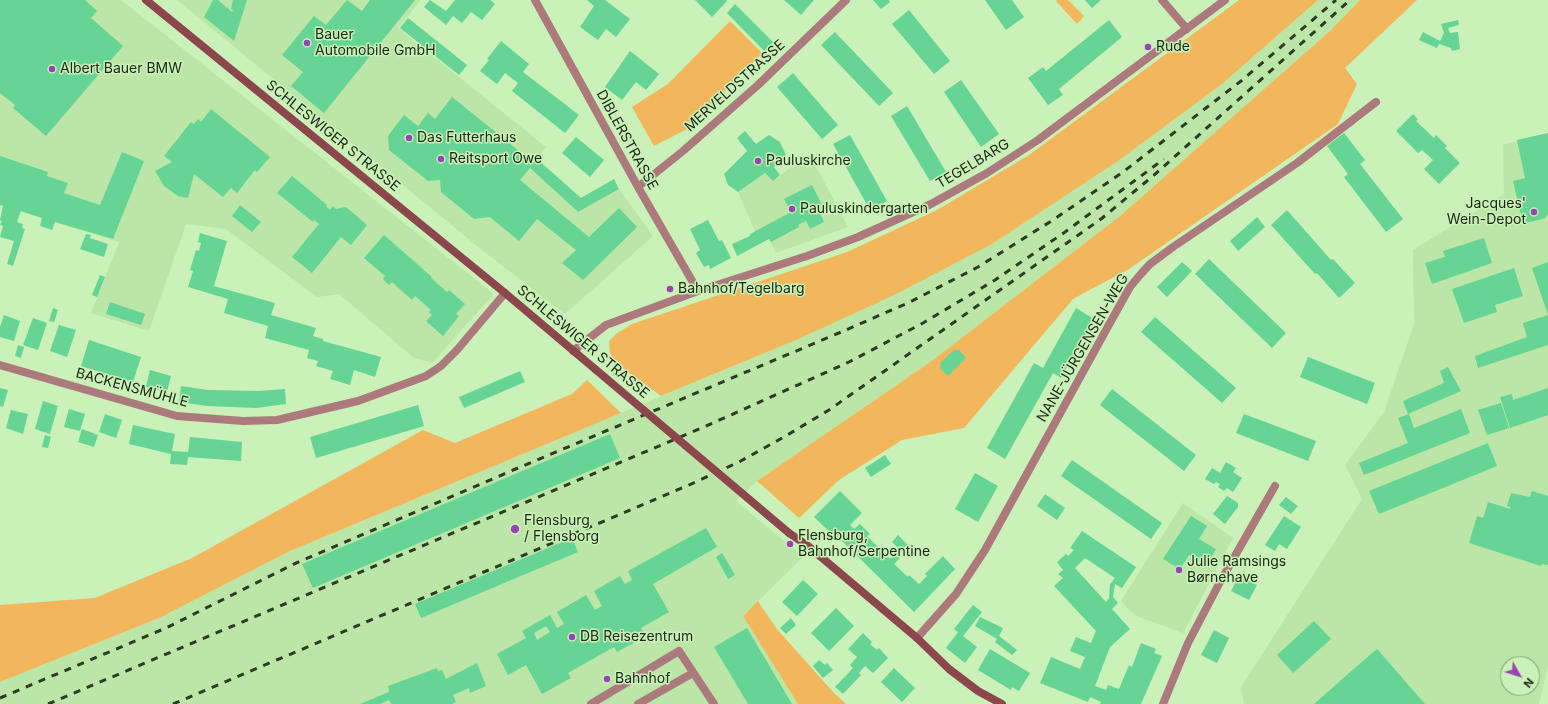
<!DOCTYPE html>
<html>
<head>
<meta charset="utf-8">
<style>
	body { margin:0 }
	#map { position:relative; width:1548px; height:704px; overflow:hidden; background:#caf1b8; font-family:Inter,sans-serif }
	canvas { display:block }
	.north { position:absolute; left:1500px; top:656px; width:40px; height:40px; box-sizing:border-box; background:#caf1b8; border:1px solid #83a075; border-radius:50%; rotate:129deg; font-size:11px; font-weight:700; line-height:16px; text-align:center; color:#182611 }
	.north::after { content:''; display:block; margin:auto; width:14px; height:18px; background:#9745b4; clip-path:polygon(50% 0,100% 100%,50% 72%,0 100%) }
</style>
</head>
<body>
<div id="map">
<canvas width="1548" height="704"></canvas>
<div class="north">N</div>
</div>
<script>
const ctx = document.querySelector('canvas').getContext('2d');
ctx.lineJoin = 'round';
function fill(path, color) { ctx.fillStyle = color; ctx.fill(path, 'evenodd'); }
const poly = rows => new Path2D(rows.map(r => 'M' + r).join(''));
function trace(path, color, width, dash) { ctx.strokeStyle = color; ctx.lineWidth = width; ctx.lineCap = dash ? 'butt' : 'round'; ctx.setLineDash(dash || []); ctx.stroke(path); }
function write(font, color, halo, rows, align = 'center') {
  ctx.font = font + ' Inter,sans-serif'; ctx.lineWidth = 3; ctx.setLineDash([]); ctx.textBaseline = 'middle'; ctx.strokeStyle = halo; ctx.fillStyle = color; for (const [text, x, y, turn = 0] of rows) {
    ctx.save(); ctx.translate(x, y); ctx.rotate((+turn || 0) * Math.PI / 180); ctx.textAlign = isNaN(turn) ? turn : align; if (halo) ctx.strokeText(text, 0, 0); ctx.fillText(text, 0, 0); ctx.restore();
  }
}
fill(poly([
	[0,0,121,0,494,294,432,363,414,358,339,294,317,297,226,229,186,224,149,331,91,313,119,242,0,205],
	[177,0,421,0,398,28,546,147,530,168,578,212,619,189,653,236,565,314,482,250],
	[1318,0,1360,0,1330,31,1120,216,933,360,757,481,736,501,803,557,743,616,798,704,0,704,0,682,159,618,290,551,796,340,992,244,1118,161,1222,84],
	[1548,133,1548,665,1539,704,1244,704,1241,687,1362,499,1345,465,1384,412,1414,324,1413,250,1504,194,1503,145],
	[1508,664,1532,664,1532,688,1508,688],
	[807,155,810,155,848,227,776,253,763,227,755,231,738,192,765,173,773,181],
	[1183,503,1233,538,1183,633,1139,617,1130,611,1121,601]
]), '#bbe6a7');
fill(poly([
	[1057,0,1068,0,1084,16,1077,24,1056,1],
	[1239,0,1318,0,1222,84,1118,161,992,244,892,296,796,340,661,396,616,363,610,354,609,341,616,334,632,324,847,252,937,210,1029,155],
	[1360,0,1417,0,1345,68,1357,84,1338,124,1129,269,1073,299,964,428,902,440,839,480,799,518,757,481,933,360,1120,216,1330,31],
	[730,21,762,53,687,129,654,146,632,107,668,84],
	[587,380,621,413,290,551,159,618,0,682,0,605,95,598,192,558,423,430,455,443,572,394],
	[758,601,776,628,834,693,846,704,798,704,743,616]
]), '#f2b75c');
fill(poly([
	[0,0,85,0,97,11,91,18,123,46,46,136,13,108,15,105,0,93],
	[213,0,218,0,232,12,233,10,231,9,233,0,247,0,234,41,204,17],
	[347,0,362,11,370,0,415,0,324,113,291,86,303,72,282,55,314,16,326,25],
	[430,0,446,11,455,0,490,0,495,4,482,20,471,12,462,23,453,16,446,25,424,7],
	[587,0,605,0,630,19,616,37,606,29,598,40,580,27,594,6],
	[695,0,726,0,727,1,712,17],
	[784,0,814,0,801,15],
	[873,0,889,0,890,2,881,9],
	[985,0,1012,0,1024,17,1006,30],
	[1085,0,1101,0,1092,8],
	[735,4,776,45,767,54,727,13],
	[909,10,950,61,934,74,892,24],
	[408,18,467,65,459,75,400,28],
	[1109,20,1122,37,1059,89,1063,95,1048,105,1028,78,1043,67,1046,71],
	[1458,20,1459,25,1448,28,1450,33,1458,32,1460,49,1452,51,1451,48,1439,44,1437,48,1419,40,1423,32,1440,41,1444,33,1441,24],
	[835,32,893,93,879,106,821,45],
	[501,41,529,64,523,72,579,115,565,133,512,91,518,83,505,73,497,84,480,71,489,60,487,59],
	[630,51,659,74,646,90,636,82,622,100,605,87],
	[793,73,838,125,822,139,777,87],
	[961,80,999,134,981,147,944,92],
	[452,97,534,163,537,159,581,198,614,179,619,189,578,212,530,168,520,180,589,237,619,208,637,227,583,280,562,263,576,250,537,219,519,241,490,217,474,219,441,192,440,180,428,181,389,150,388,136,404,115,418,126,428,113,435,119],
	[907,106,946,172,930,181,891,116],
	[211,109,270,157,257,172,255,170,237,193,231,188,223,197,194,174,188,198,178,196,164,186,155,171,172,162,164,156,191,122,194,124,198,119,201,122],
	[1413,114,1418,119,1416,121,1434,138,1436,135,1447,146,1445,148,1460,163,1439,184,1424,169,1433,160,1422,150,1418,153,1396,131],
	[745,131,756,144,769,135,780,142,786,155,774,167,780,175,773,181,765,173,738,192,728,185,724,174,747,151,737,138],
	[1344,133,1365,160,1360,164,1403,219,1386,232,1344,177,1348,174,1327,146],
	[1548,133,1548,213,1546,218,1526,223,1522,219,1513,181,1525,178,1517,140],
	[850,135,887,201,870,210,833,144],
	[576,137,604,160,590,177,562,153],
	[122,152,144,161,113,239,55,222,52,230,40,226,42,218,21,211,17,222,23,224,22,228,25,229,13,266,7,264,14,241,0,237,3,226,0,225,2,221,0,220,3,206,0,205,0,156,48,172,47,176,68,183,64,193,100,205],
	[292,176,327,205,326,206,330,210,333,206,336,209,346,207,367,225,351,245,341,237,312,273,292,257,319,224,314,220,313,222,277,193],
	[812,185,822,205,817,207,824,222,810,229,806,221,798,225,799,227,771,242,769,239,737,256,732,244,750,236,750,234,791,212,784,199],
	[240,205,261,222,252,232,232,216],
	[1287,210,1331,260,1333,259,1355,283,1339,298,1317,273,1315,274,1271,225],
	[1257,217,1265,227,1238,251,1230,241],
	[708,220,719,241,722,240,731,258,710,269,709,265,704,267,696,253,700,250,690,229],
	[200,233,227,241,214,286,275,303,271,315,316,328,313,336,323,339,323,341,381,357,375,377,354,370,350,385,330,379,333,371,316,366,318,361,307,358,309,350,265,338,268,326,224,313,228,299,188,287,193,271,190,270,196,250,199,251,201,243,198,242],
	[86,234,91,235,90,238,108,244,104,257,80,249],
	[384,235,432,277,431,278,447,292,449,290,465,304,456,314,459,316,443,336,426,321,432,315,429,312,431,310,415,296,412,300,392,282,389,285,383,279,385,276,364,258],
	[1484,238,1492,263,1432,284,1425,263,1445,257,1443,251],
	[1209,259,1286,333,1272,348,1195,274],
	[1182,262,1192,271,1167,297,1157,287],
	[1548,262,1548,345,1478,368,1475,356,1527,337,1523,323,1548,315,1532,268],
	[1514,268,1523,296,1495,305,1497,312,1464,323,1452,289],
	[100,275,105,277,97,297,92,295],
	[110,302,145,314,141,325,106,314],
	[53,308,58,310,54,322,49,321],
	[1076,308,1094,319,1061,378,1053,373,1005,459,987,448,1034,363,1043,368],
	[4,315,20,321,14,341,0,337,0,327],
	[1155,317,1236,388,1222,403,1141,332],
	[33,318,47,323,38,350,23,345],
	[59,325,76,330,67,357,50,351],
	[89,340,141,357,133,382,81,366],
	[18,345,24,347,21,358,15,356],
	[954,350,959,350,966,358,948,376,940,368,941,362],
	[1308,357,1375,383,1367,404,1300,377],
	[1448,367,1461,391,1408,414,1403,401,1444,383,1440,371],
	[150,370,171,376,167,392,146,387],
	[520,371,525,382,464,408,459,397],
	[181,386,208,390,259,391,285,389,286,404,256,408,207,406,179,402],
	[0,388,8,390,3,407,0,406],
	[1548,388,1548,415,1510,428,1500,397,1512,394,1513,400],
	[1112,389,1196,455,1184,471,1100,405],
	[43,401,58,406,50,434,35,429],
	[1501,403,1509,428,1487,435,1478,410],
	[418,405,424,426,316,458,310,437],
	[69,409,85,414,80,431,64,427],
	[1461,409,1470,433,1364,475,1359,463,1408,443,1398,418,1409,414,1414,428],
	[11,410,28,414,23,434,6,428],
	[105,414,122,420,116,438,99,432],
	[1244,414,1316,441,1308,461,1236,433],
	[133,425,175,434,172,451,188,452,190,437,242,442,241,461,188,457,187,465,170,464,171,454,129,444],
	[82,429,98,435,94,447,78,442],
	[610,434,620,458,313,588,302,564],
	[45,435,51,437,48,448,42,447],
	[1488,443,1497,466,1379,514,1369,491],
	[885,455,891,464,871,477,865,468],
	[1072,460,1162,523,1151,539,1061,476],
	[1226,462,1236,468,1233,472,1242,478,1233,492,1227,488,1224,491,1218,487,1220,484,1216,482,1214,484,1205,479,1212,468,1220,473],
	[975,473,998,486,978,522,955,509],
	[840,491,862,513,850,525,854,529,860,524,870,534,867,536,879,548,880,546,890,559,896,553,900,558,894,564,908,577,909,575,919,584,927,576,925,574,943,556,955,569,914,612,838,537,836,538,814,517],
	[1532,491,1548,496,1548,565,1542,564,1541,566,1469,543,1477,516,1483,518,1488,502,1510,509,1510,507,1507,506,1511,493,1530,497],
	[1045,494,1065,508,1057,520,1037,506],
	[1227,496,1238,503,1238,507,1225,524,1213,514],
	[1286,497,1298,506,1291,514,1279,505],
	[1191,516,1207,526,1199,539,1216,549,1206,566,1189,555,1180,569,1163,559],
	[1284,516,1301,527,1287,549,1279,544,1275,551,1265,545],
	[706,528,717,547,653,584,669,612,641,628,646,636,617,652,614,647,568,673,571,678,542,694,526,665,508,675,497,654,526,638,522,631,550,615,557,628,564,624,557,612,586,595,595,610,602,606,594,591,620,576,625,584,632,580,628,571],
	[546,626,550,632,537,640,534,633],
	[1082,531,1136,567,1122,588,1115,584,1113,597,1118,603,1112,609,1130,629,1110,647,1095,686,1106,690,1108,685,1119,689,1129,665,1132,667,1141,643,1156,649,1154,653,1162,656,1141,704,1100,704,1101,702,1090,697,1088,702,1040,683,1051,657,1080,669,1085,657,1070,651,1076,637,1091,643,1096,631,1054,586,1063,578,1058,574,1063,570,1057,562,1066,554,1068,556,1074,550,1070,548],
	[1085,558,1115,578,1110,584,1109,598,1106,602,1075,568],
	[898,535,910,547,904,554,892,542],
	[572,538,578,552,421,618,415,604],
	[722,553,735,575,728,579,716,557],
	[1239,576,1257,585,1249,600,1231,591],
	[803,580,818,594,797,616,782,602],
	[973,605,982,612,963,636,977,647,965,663,946,648,958,632,954,629],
	[836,608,854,626,829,651,811,633],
	[980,617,1003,628,999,636,1017,650,1012,655,995,642,997,639,975,626],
	[791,618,796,625,786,634,780,628],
	[1314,621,1331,639,1293,673,1277,655],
	[747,628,792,704,748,704,714,647],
	[1214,630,1229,638,1217,663,1201,655],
	[863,633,872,642,870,644,877,650,879,648,888,658,873,673,865,666,859,673,861,675,843,694,835,687,853,668,850,665,857,657,848,649],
	[990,649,1030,673,1019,691,1012,687,1011,690,978,670],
	[1377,649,1425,704,1314,704,1348,674],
	[819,660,825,665,827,663,833,670,823,678,813,666],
	[477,663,486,686,470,693,469,688,453,695,456,702,452,704,391,704,389,700,380,704,360,704,389,692,388,686,437,668,438,671,442,670,446,679],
	[894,668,915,688,902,702,881,682]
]), '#65d494');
trace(poly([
	[535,0,638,187,698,291],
	[1162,0,1187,29],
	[638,187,683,151,758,85,846,0],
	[573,351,606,325,698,291,807,256,858,237,931,204,987,173,1038,140,1225,0],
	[0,365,177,416,243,421,277,420,358,401,426,376,441,366,457,350,505,293],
	[917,638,956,594,985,550,1106,330,1130,287,1140,275,1150,264,1173,247,1297,163,1376,102],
	[591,704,679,651,714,704],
	[638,704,693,673],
	[1163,704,1188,643,1220,582,1275,486]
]), '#ac7a7c', 8);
trace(poly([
	[146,0,505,293,595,369],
	[789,533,808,546,917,638,949,669,978,691,1002,704]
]), '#8c474d', 8);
trace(poly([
	[0,698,166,628,294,564,518,468,846,330,910,302,978,267,1053,220,1123,172,1241,81,1336,0],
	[48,704,704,427,849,362,923,323,995,280,1065,232,1164,159],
	[173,704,689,485,739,462,784,437,829,410,1101,219,1153,176,1350,0]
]), '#2b3c23', 3, [7, 7]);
trace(poly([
	[595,369,789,533]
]), '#8c474d', 8);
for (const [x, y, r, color] of [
	[307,43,4,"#9745b4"],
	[1148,47,4,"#9745b4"],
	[52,69,4,"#9745b4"],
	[409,138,4,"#9745b4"],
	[441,159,4,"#9745b4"],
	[758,161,4,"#9745b4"],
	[792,209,4,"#9745b4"],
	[1534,212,4,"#9745b4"],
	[670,289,4,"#9745b4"],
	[515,529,5,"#9745b4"],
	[790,544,4,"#9745b4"],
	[1179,570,4,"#9745b4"],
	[572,637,4,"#9745b4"],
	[607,679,4,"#9745b4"]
]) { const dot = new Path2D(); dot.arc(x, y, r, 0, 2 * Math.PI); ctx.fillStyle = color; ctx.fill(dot); trace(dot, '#caf1b8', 1.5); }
write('14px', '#182611', '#caf1b8', [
	["Bauer",315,35],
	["Automobile GmbH",315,51],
	["Rude",1156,47],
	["Albert Bauer BMW",60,69],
	["Das Futterhaus",417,138],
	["Reitsport Owe",449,159],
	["Pauluskirche",766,161],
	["Jacques'",1526,204,"right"],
	["Wein-Depot",1526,220,"right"],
	["Pauluskindergarten",800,209],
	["Bahnhof/Tegelbarg",678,289],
	["Flensburg",524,521],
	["/ Flensborg",524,537],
	["Flensburg,",798,536],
	["Bahnhof/Serpentine",798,552],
	["Julie Ramsings",1187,562],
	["Børnehave",1187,578],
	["DB Reisezentrum",580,637],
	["Bahnhof",615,679]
], 'left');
write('14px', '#182611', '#caf1b8', [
	["MERVELDSTRASSE",735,86,-42],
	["SCHLESWIGER STRASSE",333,136,39],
	["DIBLERSTRASSE",627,140,61],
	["TEGELBARG",973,164,-31],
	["SCHLESWIGER STRASSE",583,342,40],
	["NANE-JÜRGENSEN-WEG",1083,348,-60],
	["BACKENSMÜHLE",132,388,15]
]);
</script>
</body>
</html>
